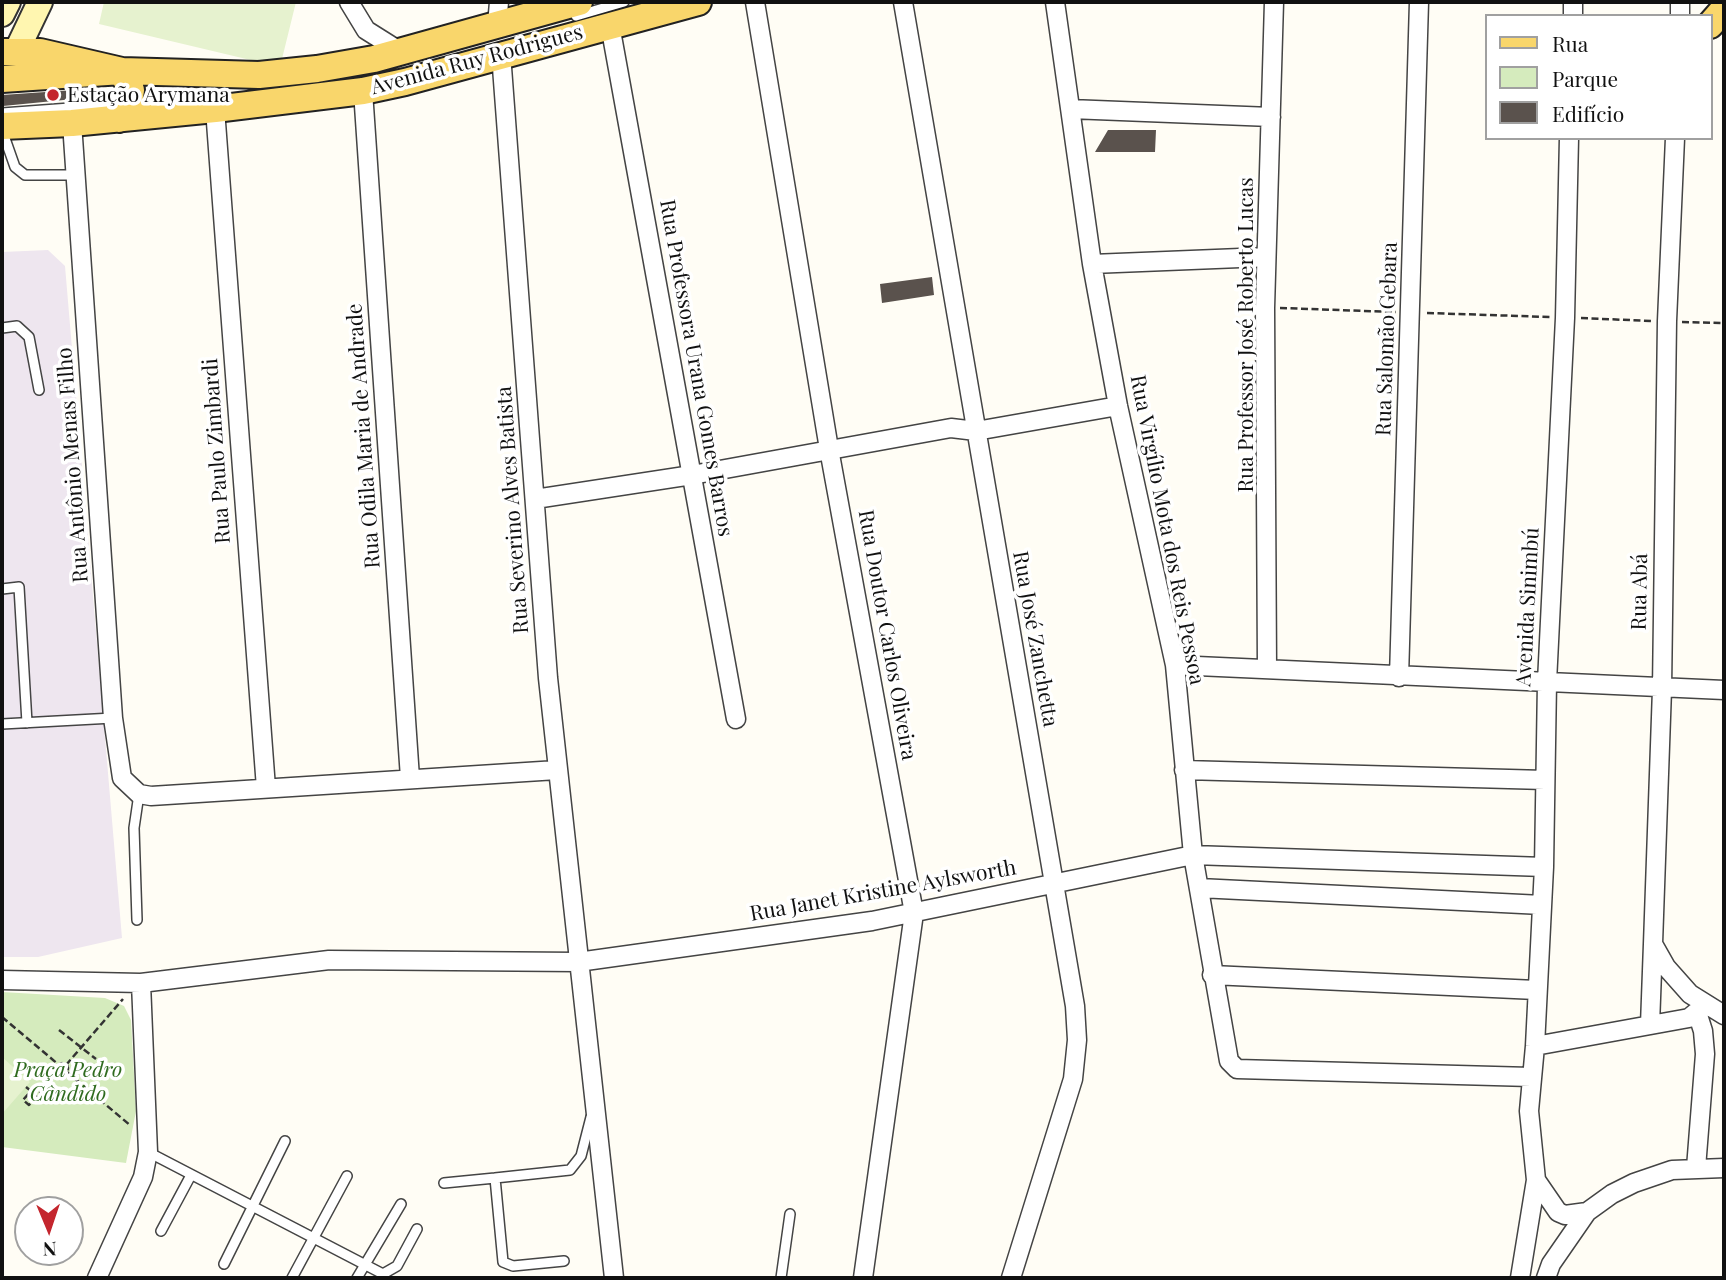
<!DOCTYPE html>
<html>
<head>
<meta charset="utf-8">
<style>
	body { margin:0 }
	#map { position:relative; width:1726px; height:1280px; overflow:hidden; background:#fffdf5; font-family:"Playfair Display",serif }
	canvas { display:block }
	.frame { position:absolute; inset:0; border:4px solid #111; pointer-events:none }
	.legend { position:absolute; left:1485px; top:14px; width:228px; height:126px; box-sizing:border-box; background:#fff; border:2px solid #a0a0a0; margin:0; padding:9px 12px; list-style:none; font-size:21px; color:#111 }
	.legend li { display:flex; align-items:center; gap:14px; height:35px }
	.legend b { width:35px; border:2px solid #a0a0a0 }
	.north { position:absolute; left:14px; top:1196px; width:70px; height:70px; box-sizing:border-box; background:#fff; border:2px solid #a0a0a0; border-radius:50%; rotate:178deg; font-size:19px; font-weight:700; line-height:28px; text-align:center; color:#111 }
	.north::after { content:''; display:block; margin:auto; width:24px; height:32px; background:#c4262e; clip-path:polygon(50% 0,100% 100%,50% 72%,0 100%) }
</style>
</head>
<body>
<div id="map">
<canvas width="1726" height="1280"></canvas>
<div class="frame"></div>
<ul class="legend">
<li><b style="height:9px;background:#f9d66b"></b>Rua</li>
<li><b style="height:19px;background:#d5ebbd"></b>Parque</li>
<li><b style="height:19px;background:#5a524d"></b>Edifício</li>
</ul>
<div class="north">N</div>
</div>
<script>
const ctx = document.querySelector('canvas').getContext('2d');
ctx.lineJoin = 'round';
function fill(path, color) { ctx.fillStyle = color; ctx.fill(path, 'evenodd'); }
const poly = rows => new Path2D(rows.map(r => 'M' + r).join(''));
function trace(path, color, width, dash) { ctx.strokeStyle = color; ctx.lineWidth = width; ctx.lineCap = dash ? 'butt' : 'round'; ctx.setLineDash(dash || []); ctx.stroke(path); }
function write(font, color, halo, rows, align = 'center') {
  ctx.font = font + ' "Playfair Display",serif'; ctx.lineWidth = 7; ctx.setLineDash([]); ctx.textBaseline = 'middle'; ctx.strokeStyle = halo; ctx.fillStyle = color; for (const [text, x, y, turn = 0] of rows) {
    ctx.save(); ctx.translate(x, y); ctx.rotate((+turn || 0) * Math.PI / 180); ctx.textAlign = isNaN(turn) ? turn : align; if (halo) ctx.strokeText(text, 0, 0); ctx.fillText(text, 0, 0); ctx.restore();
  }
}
fill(poly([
	[48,250,65,266,122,938,38,957,2,957,2,252]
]), '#eee6ef');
fill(poly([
	[2,992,105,998,124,1006,131,1020,136,1111,126,1163,2,1147]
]), '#d5ebbd');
fill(poly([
	[104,2,296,2,280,67,99,24],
	[2,1057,30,1082,2,1114]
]), '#e6f2cf');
fill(poly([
	[103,88,104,96,3,106,2,95],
	[1108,130,1156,130,1155,152,1095,152],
	[932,277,934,295,882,303,880,284]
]), '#5a524d');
const lane = poly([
	[576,16,624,2],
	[2,113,192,99],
	[2,130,15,167,25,175,76,175],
	[2,328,17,326,29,337,39,390],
	[2,589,19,587,27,723],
	[2,724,113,718],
	[137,920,134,828,139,794],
	[148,1152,383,1274,397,1266,417,1229],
	[444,1183,495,1178],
	[161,1231,191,1175],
	[564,1261,513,1266,503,1262,495,1178,570,1170,581,1156,591,1117],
	[224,1264,285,1141],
	[292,1278,347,1176],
	[357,1278,401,1204],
	[781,1278,790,1214]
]);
const street = poly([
	[349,2,366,30,401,52],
	[755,2,829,449,914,913,863,1278],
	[903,2,1075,1006,1077,1040,1073,1079,1011,1278],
	[1055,2,1092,264,1118,406,1175,665,1193,855,1229,1061,1237,1069,1531,1077],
	[1573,16,1573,2],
	[1680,16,1680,2],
	[497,25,499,2],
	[610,25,736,719],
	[501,54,548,678,614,1278],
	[363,91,410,778],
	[215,109,266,788],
	[1070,109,1271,117],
	[72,123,113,718,122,778,139,794,151,796,557,770],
	[1675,138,1667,321,1662,689,1653,944,1666,967,1690,994,1724,1015],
	[1092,264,1265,257],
	[535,499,692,475,951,428,976,431,1118,406],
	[1175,665,1724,690],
	[1267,669,1265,308,1274,2],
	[1399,677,1419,2],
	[1184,770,1545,780],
	[1199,888,1542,905],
	[1212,975,1536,990],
	[2,980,141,983,329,960,578,962,872,921,1193,855,1544,867],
	[1650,1025,1653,944],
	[1535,1046,1689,1018,1706,1004],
	[1696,1168,1705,1054,1703,1031,1697,1012],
	[1536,1180,1558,1212,1565,1215,1587,1212],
	[97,1278,143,1177,148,1152,141,983],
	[1520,1278,1536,1180,1529,1111,1535,1046,1544,867,1547,682,1565,318,1569,138],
	[1546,1278,1551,1264,1587,1212,1612,1194,1634,1183,1672,1170,1724,1168]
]);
const secondary = poly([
	[2,14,8,2],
	[17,50,40,2]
]);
const primary = poly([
	[1710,25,1724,9],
	[2,52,40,52,122,71,131,90,129,102,119,119],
	[2,79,122,71,259,75,317,69,374,59,579,2],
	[2,126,72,123,215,109,363,91,405,82,698,2]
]);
trace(lane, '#444', 12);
trace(street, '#444', 21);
trace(secondary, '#333', 28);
trace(primary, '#222', 30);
trace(poly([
	[1280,308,1396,312],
	[1427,313,1550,317],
	[1581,318,1651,321],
	[1682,322,1724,323],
	[2,1017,59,1065],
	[59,1030,96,1059],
	'58 1068a5 5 0 1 1 10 0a5 5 0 1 1-10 0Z',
	[66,1065,123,999],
	[67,1072,131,1126],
	[26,1087,31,1091,23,1100,29,1105,59,1072]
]), '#333', 2.5, [7, 3.5]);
trace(lane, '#fff', 9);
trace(street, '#fff', 18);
trace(secondary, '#fff6b0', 24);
trace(primary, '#f9d66b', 26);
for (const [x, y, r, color] of [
	[53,95,7,"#c4262e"]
]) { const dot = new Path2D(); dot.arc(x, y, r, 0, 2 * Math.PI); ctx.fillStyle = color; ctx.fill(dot); trace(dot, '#fff', 2.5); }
write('21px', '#111', '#fff', [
	["Avenida Ruy Rodrigues",477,60,-15],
	["Rua Professor José Roberto Lucas",1246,335,-90],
	["Rua Salomão Gebara",1387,339,-88],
	["Rua Professora Urana Gomes Barros",696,368,80],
	["Rua Odila Maria de Andrade",364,436,-94],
	["Rua Paulo Zimbardi",217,451,-94],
	["Rua Antônio Menas Filho",73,465,-94],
	["Rua Severino Alves Batista",513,510,-94],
	["Rua Virgílio Mota dos Reis Pessoa",1167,530,79],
	["Rua Abá",1640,592,-89],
	["Avenida Sinimbú",1528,607,-87],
	["Rua Doutor Carlos Oliveira",887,635,80],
	["Rua José Zanchetta",1035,639,80],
	["Rua Janet Kristine Aylsworth",883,891,-10]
]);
write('21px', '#111', '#fff', [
	["Estação Arymana",67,95]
], 'left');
write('italic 21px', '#2f6b1f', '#fff', [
	["Praça Pedro",68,1070],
	["Cândido",68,1094]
]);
</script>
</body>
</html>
